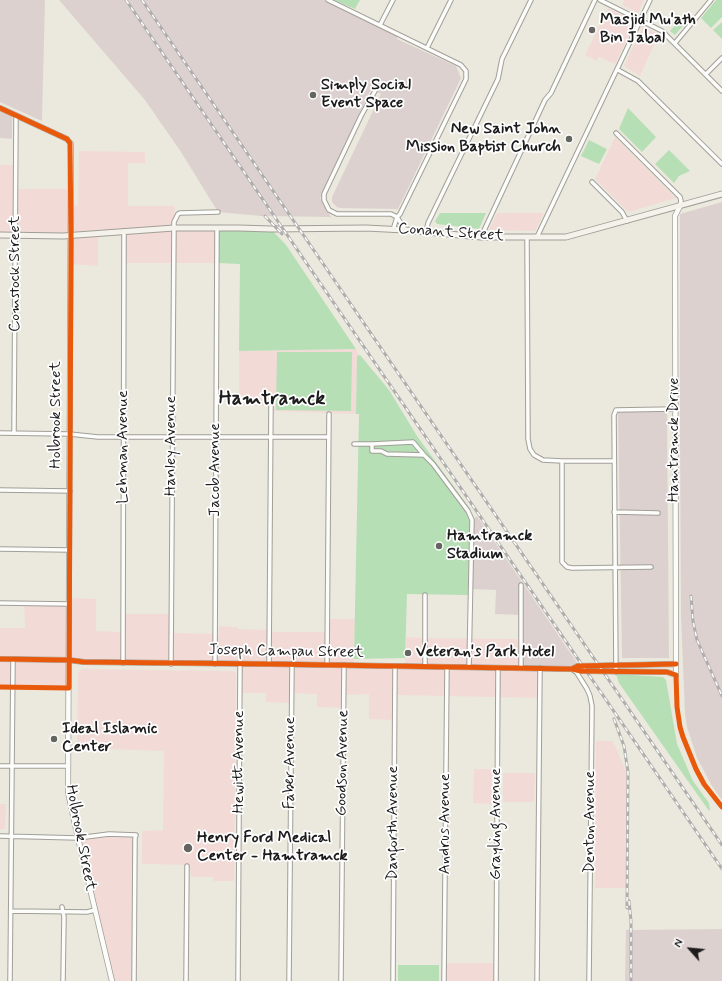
<!DOCTYPE html>
<html>
<head>
<meta charset="utf-8">
<style>
	body { margin:0 }
	#map { position:relative; width:722px; height:981px; overflow:hidden; background:#ebe9dd; font-family:Mynerve,sans-serif }
	canvas { display:block }
	.north { position:absolute; left:670px; top:929px; width:40px; height:40px; -webkit-text-stroke:3px #fff; paint-order:stroke; rotate:297deg; font-size:11px; font-weight:700; line-height:16px; text-align:center; color:#1c1c1c }
	.north::after { content:''; display:block; margin:auto; width:14px; height:18px; background:#1c1c1c; clip-path:polygon(50% 0,100% 100%,50% 72%,0 100%) }
</style>
</head>
<body>
<div id="map">
<canvas width="722" height="981"></canvas>
<div class="north">N</div>
</div>
<script>
const ctx = document.querySelector('canvas').getContext('2d');
ctx.lineJoin = 'round';
function fill(path, color) { ctx.fillStyle = color; ctx.fill(path, 'evenodd'); }
const poly = rows => new Path2D(rows.map(r => 'M' + r).join(''));
function trace(path, color, width, dash) { ctx.strokeStyle = color; ctx.lineWidth = width; ctx.lineCap = dash ? 'butt' : 'round'; ctx.setLineDash(dash || []); ctx.stroke(path); }
function write(font, color, halo, rows, align = 'center') {
  ctx.font = font + ' Mynerve,sans-serif'; ctx.lineWidth = 3.5; ctx.setLineDash([]); ctx.textBaseline = 'middle'; ctx.strokeStyle = halo; ctx.fillStyle = color; for (const [text, x, y, turn = 0] of rows) {
    ctx.save(); ctx.translate(x, y); ctx.rotate((+turn || 0) * Math.PI / 180); ctx.textAlign = isNaN(turn) ? turn : align; if (halo) ctx.strokeText(text, 0, 0); ctx.fillText(text, 0, 0); ctx.restore();
  }
}
fill(poly([
	[624,0,644,0,638,13,622,5],
	[608,8,636,22,615,64,599,57,597,61,585,55],
	[643,26,659,34,640,76,624,66],
	[615,137,676,198,628,212,595,179],
	[79,151,145,152,145,163,128,163,128,206,175,206,174,228,217,228,218,263,124,263,124,232,98,234,98,266,71,264,71,236,0,235,0,165,16,165,17,189,71,189,71,205,78,206],
	[497,213,544,213,535,231,489,230],
	[356,349,359,355,357,356,356,414,271,411,270,406,239,405,239,351],
	[69,598,96,599,96,631,123,632,123,614,171,614,172,633,219,634,219,626,237,627,238,629,269,630,270,631,274,632,327,632,327,619,355,619,354,665,405,666,406,637,425,638,517,639,521,641,540,668,539,698,395,695,395,720,369,719,369,694,344,695,343,708,317,707,317,694,292,693,292,703,266,702,266,693,240,693,240,664,69,660,69,687,0,686,0,628,25,628,24,603,68,604],
	[81,669,234,671,236,674,234,881,214,881,213,877,191,877,190,865,142,864,142,831,163,830,164,751,77,748,78,674],
	[596,741,613,741,627,773,626,888,595,888],
	[474,769,492,769,492,804,473,803],
	[503,773,535,773,534,802,503,802],
	[0,804,6,804,5,829,0,829],
	[109,834,136,835,134,981,112,981,78,838],
	[444,963,496,963,496,981,444,981]
]), '#f2dbd7');
fill(poly([
	[0,0,45,0,42,121,0,102],
	[59,0,324,0,398,35,397,39,456,66,461,78,398,209,340,208,337,207,332,202,332,197,381,94,371,89,320,198,331,217,261,216,218,212,181,152,145,100],
	[0,111,12,117,12,139,0,138],
	[722,202,722,800,712,786,697,758,687,727,685,714,681,616,680,436,680,214],
	[618,412,667,412,669,658,622,658],
	[477,516,582,670,521,668,521,615,495,614,496,590,471,589,472,520],
	[722,929,722,981,625,981,626,930]
]), '#ddd1d0');
fill(poly([
	[334,0,360,0,355,9],
	[716,0,722,0,722,17,711,28,701,18],
	[683,17,687,21,675,35,670,31],
	[722,22,722,39,713,30],
	[628,108,656,137,642,152,619,129],
	[589,140,607,149,599,164,581,156],
	[669,150,690,171,679,176,674,183,655,164],
	[440,213,486,213,479,229,437,224,435,221],
	[217,228,271,229,286,245,356,349,239,351,240,264,218,263],
	[277,352,352,352,351,411,276,410],
	[360,355,389,390,417,436,470,509,468,595,407,594,405,658,354,659,359,414,356,414,357,356],
	[616,674,663,677,666,680,677,744,693,781,709,803,710,810,709,811,619,683],
	[398,965,439,965,439,981,398,981]
]), '#b6dfb5');
const minor = poly([
	[328,0,461,65,466,71,466,79,400,214,397,217,393,230],
	[600,0,662,31,722,91],
	[380,25,393,0],
	[675,43,711,0],
	[427,48,451,0],
	[618,70,638,81,722,164],
	[706,74,722,58],
	[375,91,361,116,324,194,324,200,329,210,337,214,391,214,397,217,405,230],
	[616,133,680,197,681,201,680,206],
	[592,182,622,212,627,221],
	[426,232,428,223,498,79,502,59,531,0],
	[481,237,545,100,551,93,595,0],
	[537,237,650,0],
	[527,238,528,439,530,449,534,455,543,460,562,461],
	[14,432,16,116],
	[0,433,69,434,98,437,328,437],
	[354,444,372,444],
	[424,455,413,442,372,444,372,451,381,451,387,454,424,455,433,464,468,511,472,520,469,667],
	[614,461,562,461,562,562,567,567,572,568,651,567],
	[0,490,70,491],
	[614,512,658,513],
	[0,549,69,550],
	[425,595,425,666],
	[0,603,69,604],
	[123,663,124,231],
	[171,664,174,222,178,214,180,213,218,212],
	[215,664,217,228],
	[269,664,271,404],
	[327,665,329,414],
	[521,668,521,585],
	[572,669,577,673,587,689,590,696,592,706,589,981],
	[616,672,614,415,616,410,675,409],
	[0,766,68,766],
	[0,836,78,838,109,834,136,835,135,838,134,981],
	[62,907,64,917,63,981],
	[11,911,87,912,95,910],
	[10,981,13,660],
	[186,981,187,866],
	[238,981,240,664],
	[289,981,292,664],
	[341,981,344,665],
	[393,981,395,666],
	[444,981,447,667],
	[496,981,498,668],
	[537,981,540,668]
]);
const tertiary = poly([
	[0,108,67,139,71,144,68,792,78,838,112,981],
	[0,659,69,660,84,662,269,664,572,669],
	[676,664,578,666,572,669,581,671,667,672,676,675,675,216,680,206]
]);
const secondary = poly([
	[0,235,63,236,174,228,239,228,271,229,366,228,405,230,481,237,566,237,722,194]
]);
trace(minor, '#a19f98', 5.5);
trace(tertiary, '#a19f98', 6);
trace(secondary, '#a19f98', 7);
trace(minor, '#fcfcfa', 3.5);
trace(tertiary, '#fcfcfa', 4.5);
trace(secondary, '#f4f2eb', 5);
const rail = poly([
	[126,0,722,869],
	[142,0,722,845],
	[265,216,282,234],
	[691,596,693,621,697,640,722,696],
	[614,719,624,746,628,772,627,908],
	[629,901,631,921,631,981]
]);
trace(rail, '#afaead', 3);
trace(rail, '#fff', 1.5, [4.5]);
trace(poly([
	[0,108,67,139,70,143,71,236,69,688,0,687],
	[0,659,69,660,84,662,269,664,572,669],
	[676,664,578,666,572,669,581,671,667,672,676,675,677,707,680,727,683,737,696,769,704,784,722,807]
]), '#e8590c', 5);
for (const [x, y, r, color] of [
	[592,30,4,"#646460"],
	[313,95,4,"#646460"],
	[569,139,4,"#646460"],
	[439,546,4,"#646460"],
	[408,653,4,"#646460"],
	[54,739,4,"#646460"],
	[188,848,5,"#646460"]
]) { const dot = new Path2D(); dot.arc(x, y, r, 0, 2 * Math.PI); ctx.fillStyle = color; ctx.fill(dot); trace(dot, '#fff', 1.5); }
write('bold 16px', '#1c1c1c', '#fff', [
	["Masjid Mu'ath",600,21],
	["Bin Jabal",600,39],
	["Simply Social",321,86],
	["Event Space",321,104],
	["New Saint John",561,130,"right"],
	["Mission Baptist Church",561,148,"right"],
	["Hamtramck",447,537],
	["Stadium",447,555],
	["Veteran's Park Hotel",416,653],
	["Ideal Islamic",62,730],
	["Center",62,748],
	["Henry Ford Medical",197,839],
	["Center - Hamtramck",197,857]
], 'left');
write('16px', '#1c1c1c', '#fff', [
	["Conant Street",451,233,4],
	["Comstock Street",16,274,-90],
	["Holbrook Street",57,415,-90],
	["Hamtramck Drive",675,440,-90],
	["Hanley Avenue",172,446,-90],
	["Lehman Avenue",124,447,-90],
	["Jacob Avenue",216,470,-90],
	["Joseph Campau Street",286,652,1],
	["Hewitt Avenue",240,762,-90],
	["Faber Avenue",291,763,-90],
	["Goodson Avenue",343,763,-89],
	["Denton Avenue",591,822,-90],
	["Danforth Avenue",394,823,-90],
	["Andrus Avenue",446,824,-90],
	["Grayling Avenue",497,824,-90],
	["Holbrook Street",80,838,79]
]);
write('bold 20px', '#1c1c1c', '#fff', [
	["Hamtramck",272,400]
]);
</script>
</body>
</html>
